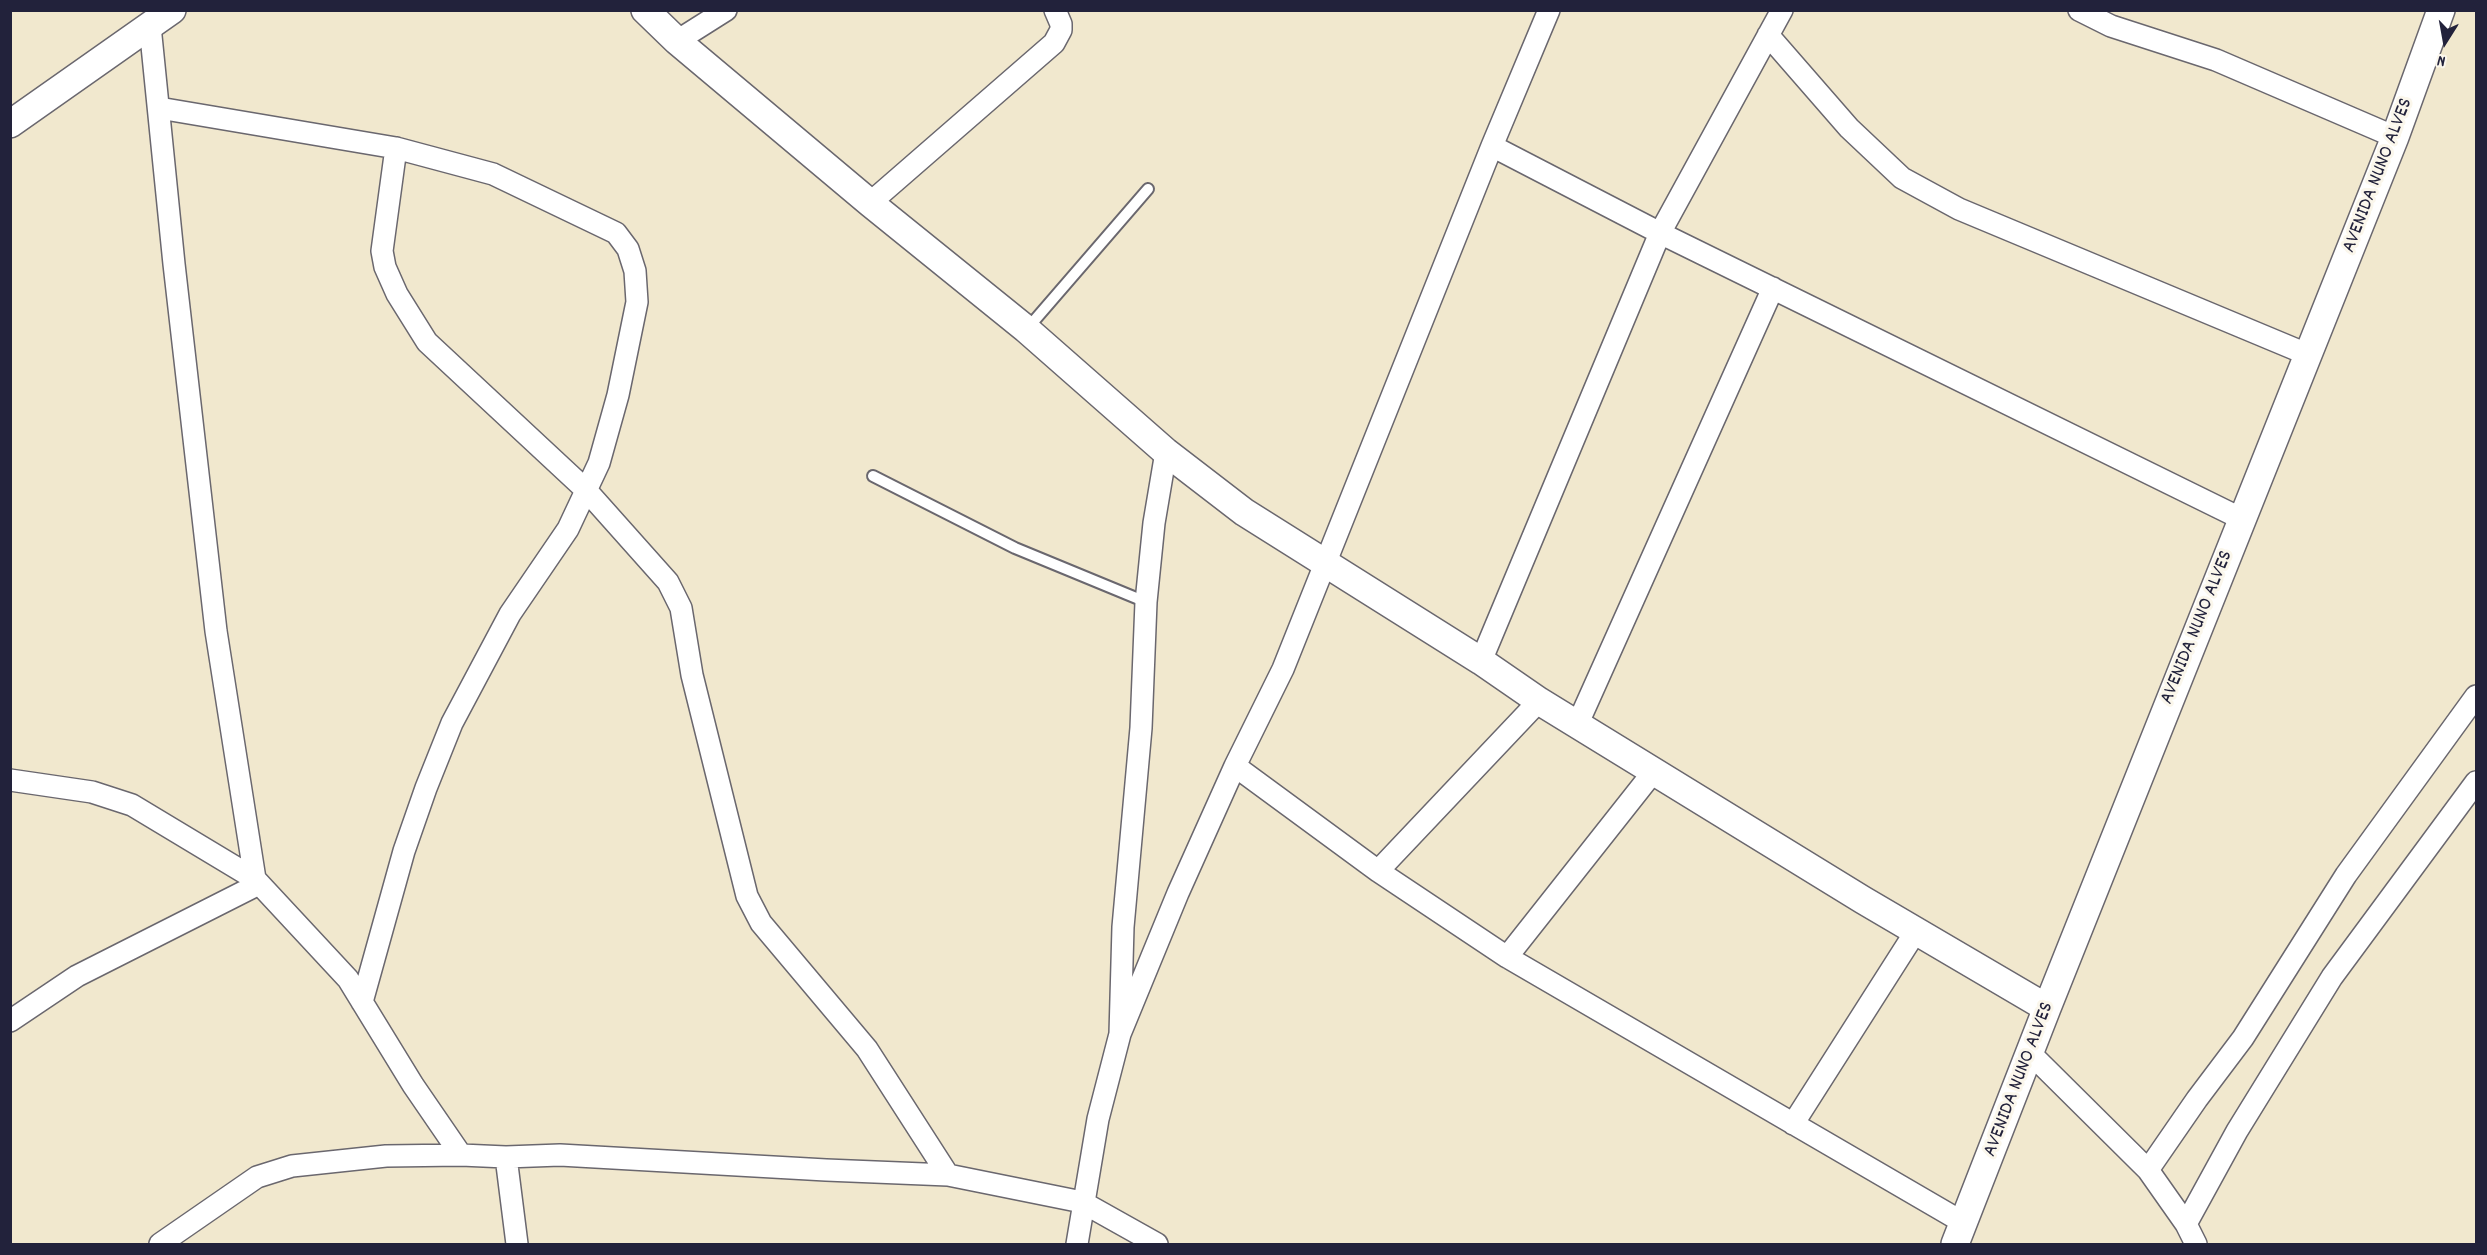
<!DOCTYPE html>
<html>
<head>
<meta charset="utf-8">
<style>
	body { margin:0 }
	#map { position:relative; width:2487px; height:1255px; overflow:hidden; background:#f1e8ce; font-family:Dekko,sans-serif }
	canvas { display:block }
	.frame { position:absolute; inset:0; border:12px solid #22223b; pointer-events:none }
	.north { position:absolute; left:2415px; top:12px; width:60px; height:60px; -webkit-text-stroke:4px #fbf7ec; paint-order:stroke; rotate:191deg; font-size:16px; font-weight:700; line-height:24px; text-align:center; color:#22223b }
	.north::after { content:''; display:block; margin:auto; width:21px; height:27px; background:#22223b; clip-path:polygon(50% 0,100% 100%,50% 72%,0 100%) }
</style>
</head>
<body>
<div id="map">
<canvas width="2487" height="1255"></canvas>
<div class="frame"></div>
<div class="north">N</div>
</div>
<script>
const ctx = document.querySelector('canvas').getContext('2d');
ctx.lineJoin = 'round';
const poly = rows => new Path2D(rows.map(r => 'M' + r).join(''));
function trace(path, color, width, dash) { ctx.strokeStyle = color; ctx.lineWidth = width; ctx.lineCap = dash ? 'butt' : 'round'; ctx.setLineDash(dash || []); ctx.stroke(path); }
function write(font, color, halo, rows, align = 'center') {
  ctx.font = font + ' Dekko,sans-serif'; ctx.lineWidth = 6; ctx.setLineDash([]); ctx.textBaseline = 'middle'; ctx.strokeStyle = halo; ctx.fillStyle = color; for (const [text, x, y, turn = 0] of rows) {
    ctx.save(); ctx.translate(x, y); ctx.rotate((+turn || 0) * Math.PI / 180); ctx.textAlign = isNaN(turn) ? turn : align; if (halo) ctx.strokeText(text, 0, 0); ctx.fillText(text, 0, 0); ctx.restore();
  }
}
const service = poly([
	[1027,329,1148,189],
	[873,476,1015,548,1146,602]
]);
const minor = poly([
	[2079,10,2111,26,2216,60,2395,137],
	[150,26,174,264,216,631,255,879],
	[1768,35,1849,128,1902,178,1959,209,2309,355],
	[677,41,726,10],
	[159,108,396,148,493,174,616,233,628,249,635,271,637,302,618,395,599,463,568,529,510,614,452,723,426,788,404,851,362,1002],
	[1492,146,1660,233,2242,519],
	[396,148,382,251,385,267,397,294,427,342,586,490,668,582,681,608,692,675,747,896,761,923,867,1049,948,1175],
	[870,203,1054,43,1061,30,1061,24,1055,10],
	[1481,661,1660,233,1782,10],
	[1578,723,1773,288],
	[1235,766,1378,871,1507,957,1964,1223],
	[10,780,92,792,132,805,255,879,348,979,413,1085,461,1155],
	[1378,871,1539,701],
	[1507,957,1654,771],
	[10,1021,77,976,259,884],
	[1120,1034,1178,893,1235,766,1283,669,1492,146,1549,10],
	[2030,1053,2148,1170,2186,1224,2196,1244],
	[1793,1124,1916,931],
	[506,1157,517,1244],
	[2148,1170,2197,1099,2243,1038,2346,875,2476,696],
	[2186,1224,2237,1131,2332,977,2476,782],
	[160,1244,257,1177,292,1166,386,1156,461,1155,506,1157,560,1155,826,1170,948,1175,1082,1202,1157,1244],
	[1077,1244,1098,1119,1120,1034,1123,927,1141,728,1146,602,1154,523,1166,452]
]);
const tertiary = poly([
	[645,10,677,41,870,203,1026,329,1166,452,1244,512,1481,661,1539,701,1863,900,2047,1008],
	[10,124,172,10],
	[1955,1244,2047,1008,2395,137,2441,10]
]);
trace(service, '#6a676e', 14);
trace(minor, '#6a676e', 24);
trace(tertiary, '#6a676e', 30);
trace(service, '#fff', 10);
trace(minor, '#fff', 21);
trace(tertiary, '#fff', 27);
write('20px', '#22223b', '#fbf7ec', [
	["AVENIDA NUNO ALVES",2379,176,-69],
	["AVENIDA NUNO ALVES",2198,628,-68],
	["AVENIDA NUNO ALVES",2020,1080,-69]
]);
</script>
</body>
</html>
